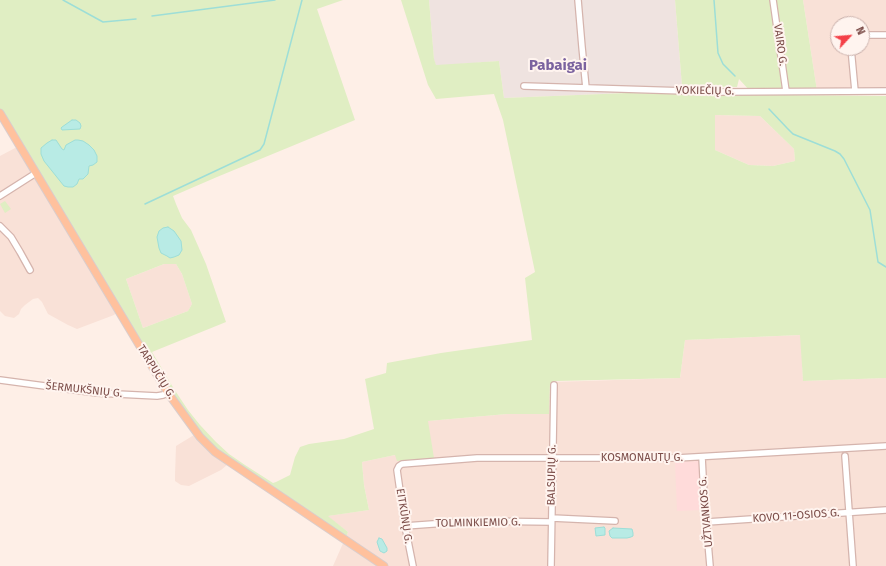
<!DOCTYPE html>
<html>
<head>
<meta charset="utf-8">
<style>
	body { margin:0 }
	#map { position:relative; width:886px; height:566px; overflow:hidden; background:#feefe7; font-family:"Fira Sans",sans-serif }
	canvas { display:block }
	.north { position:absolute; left:830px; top:16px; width:40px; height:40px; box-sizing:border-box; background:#fff4ef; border:1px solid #cab1ac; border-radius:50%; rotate:64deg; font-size:11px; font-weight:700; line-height:16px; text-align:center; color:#7b4c48 }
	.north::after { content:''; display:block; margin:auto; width:14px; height:18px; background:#f44048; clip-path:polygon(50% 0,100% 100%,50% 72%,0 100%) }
</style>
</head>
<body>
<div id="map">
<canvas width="886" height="566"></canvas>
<div class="north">N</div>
</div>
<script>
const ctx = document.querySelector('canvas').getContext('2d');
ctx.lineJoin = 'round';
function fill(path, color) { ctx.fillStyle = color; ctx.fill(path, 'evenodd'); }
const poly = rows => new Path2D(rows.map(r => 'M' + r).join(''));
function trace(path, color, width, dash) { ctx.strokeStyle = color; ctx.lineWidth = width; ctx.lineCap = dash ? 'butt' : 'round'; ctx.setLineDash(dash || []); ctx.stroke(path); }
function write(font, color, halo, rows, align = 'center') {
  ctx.font = font + ' "Fira Sans",sans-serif'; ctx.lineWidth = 4; ctx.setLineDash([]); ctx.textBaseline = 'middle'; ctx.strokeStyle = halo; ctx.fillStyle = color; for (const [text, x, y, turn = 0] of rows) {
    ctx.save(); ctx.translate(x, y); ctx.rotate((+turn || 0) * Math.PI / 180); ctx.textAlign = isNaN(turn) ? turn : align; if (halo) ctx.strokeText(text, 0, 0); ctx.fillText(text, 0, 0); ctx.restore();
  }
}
fill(poly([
	[803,0,886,0,886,87,851,87,817,91],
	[838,24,862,24,862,48,838,48],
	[715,115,760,116,794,149,795,161,773,166,749,165,715,150],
	[17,147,117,312,114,315,77,329,68,325,48,314,42,302,38,298,33,299,25,305,21,309,19,314,14,318,5,316,0,311,0,156],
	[164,264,176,264,182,274,192,304,188,311,143,328,126,279],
	[801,335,803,381,886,378,886,566,333,566,348,532,327,516,369,510,364,485,362,462,395,455,428,421,507,414,549,414,550,384,553,382,680,378,685,340],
	[194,435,206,448,227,465,221,470,189,486,181,485,175,481,175,475,176,446]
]), '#f9e1d7');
fill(poly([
	[701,461,703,510,677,511,675,462]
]), '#ffdbda');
fill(poly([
	[429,0,675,0,682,86,682,94,627,93,504,98,499,61,436,66,434,60]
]), '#efe3e0');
fill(poly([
	[0,0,343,0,317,9,355,120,217,177,173,196,176,204,182,218,191,230,206,264,226,322,152,352,174,389,188,410,200,425,216,442,229,454,245,465,273,483,276,482,290,475,295,457,300,447,309,444,344,439,374,429,365,379,386,373,387,363,441,353,532,340,525,278,535,272,503,120,494,94,436,99,428,85,401,0,429,0,434,59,436,65,499,61,504,98,627,93,682,94,886,96,886,378,803,381,800,335,685,340,680,378,556,381,551,383,550,384,549,414,507,414,428,421,434,458,397,461,395,455,362,462,364,485,369,510,328,516,348,532,346,537,210,444,182,409,0,109],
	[715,115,760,116,794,149,795,161,773,166,749,165,715,150],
	[164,264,176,264,182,274,192,304,188,311,143,328,126,279],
	[675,0,803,0,817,91,750,91,739,79,737,87,682,86],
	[5,201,11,209,5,213,0,204]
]), '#e0eec3');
const water = poly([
	[72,120,76,120,80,123,81,126,80,129,62,130,61,128,62,127,72,120],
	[52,140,56,140,62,149,64,150,66,145,75,140,78,140,83,141,89,145,94,150,97,156,97,162,93,165,89,166,88,174,83,179,79,179,77,184,73,187,68,187,64,186,44,161,41,154,41,148,47,143,52,140],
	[168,227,174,231,181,241,182,250,179,255,174,257,170,258,167,256,161,253,159,248,157,237,159,231,163,228,168,227],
	[604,527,605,528,605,535,596,536,595,528,604,527],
	[613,528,632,529,633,533,633,536,631,537,627,538,612,538,610,536,609,531,613,528],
	[379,538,382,539,387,548,387,551,384,553,380,551,377,542,379,538]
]);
fill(water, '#b8ebe5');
trace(water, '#9dded7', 1);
trace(poly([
	[63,0,103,22,136,19],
	[714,0,718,53,723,64,735,76],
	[152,16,275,0],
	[769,109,787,128,793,134,835,151,840,154,844,159,870,210,878,262,886,267],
	[145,204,260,150,264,144,302,0]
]), '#9dded7', 1.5);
const minor = poly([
	[578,0,582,47,586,88],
	[773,0,786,91],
	[862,35,886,35],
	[851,48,855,91],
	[524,86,718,92,886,91],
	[0,196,36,173],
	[0,226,11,237,20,252,30,270],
	[0,380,97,393,157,396,163,395,168,393],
	[845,456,853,566],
	[702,457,704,496,710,566],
	[552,518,615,521],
	[707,522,886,510],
	[405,526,474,521,551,522],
	[413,566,405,526,397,470,399,466,402,464,477,458,677,458,886,446],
	[551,566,554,385]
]);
const major = poly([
	[0,113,168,393,200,437,215,452,384,566]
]);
trace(minor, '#d5b4ad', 8);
trace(major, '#dacdcc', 9);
trace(minor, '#fff', 5.5);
trace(major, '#ffc19d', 7);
write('11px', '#7b4c48', '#fff4ef', [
	["VAIRO G.",780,45,82],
	["VOKIEČIŲ G.",705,91,1],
	["TARPUČIŲ G.",156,372,58],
	["ŠERMUKŠNIŲ G.",84,390,6],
	["KOSMONAUTŲ G.",642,458],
	["BALSUPIŲ G.",552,475,-89],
	["UŽTVANKOS G.",706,512,-95],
	["EITKŪNŲ G.",404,516,81],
	["KOVO 11-OSIOS G.",796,516,-4],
	["TOLMINKIEMIO G.",478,523,-1]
]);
write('bold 15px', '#7b639f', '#fff4ef', [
	["Pabaigai",558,66]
]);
</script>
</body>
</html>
